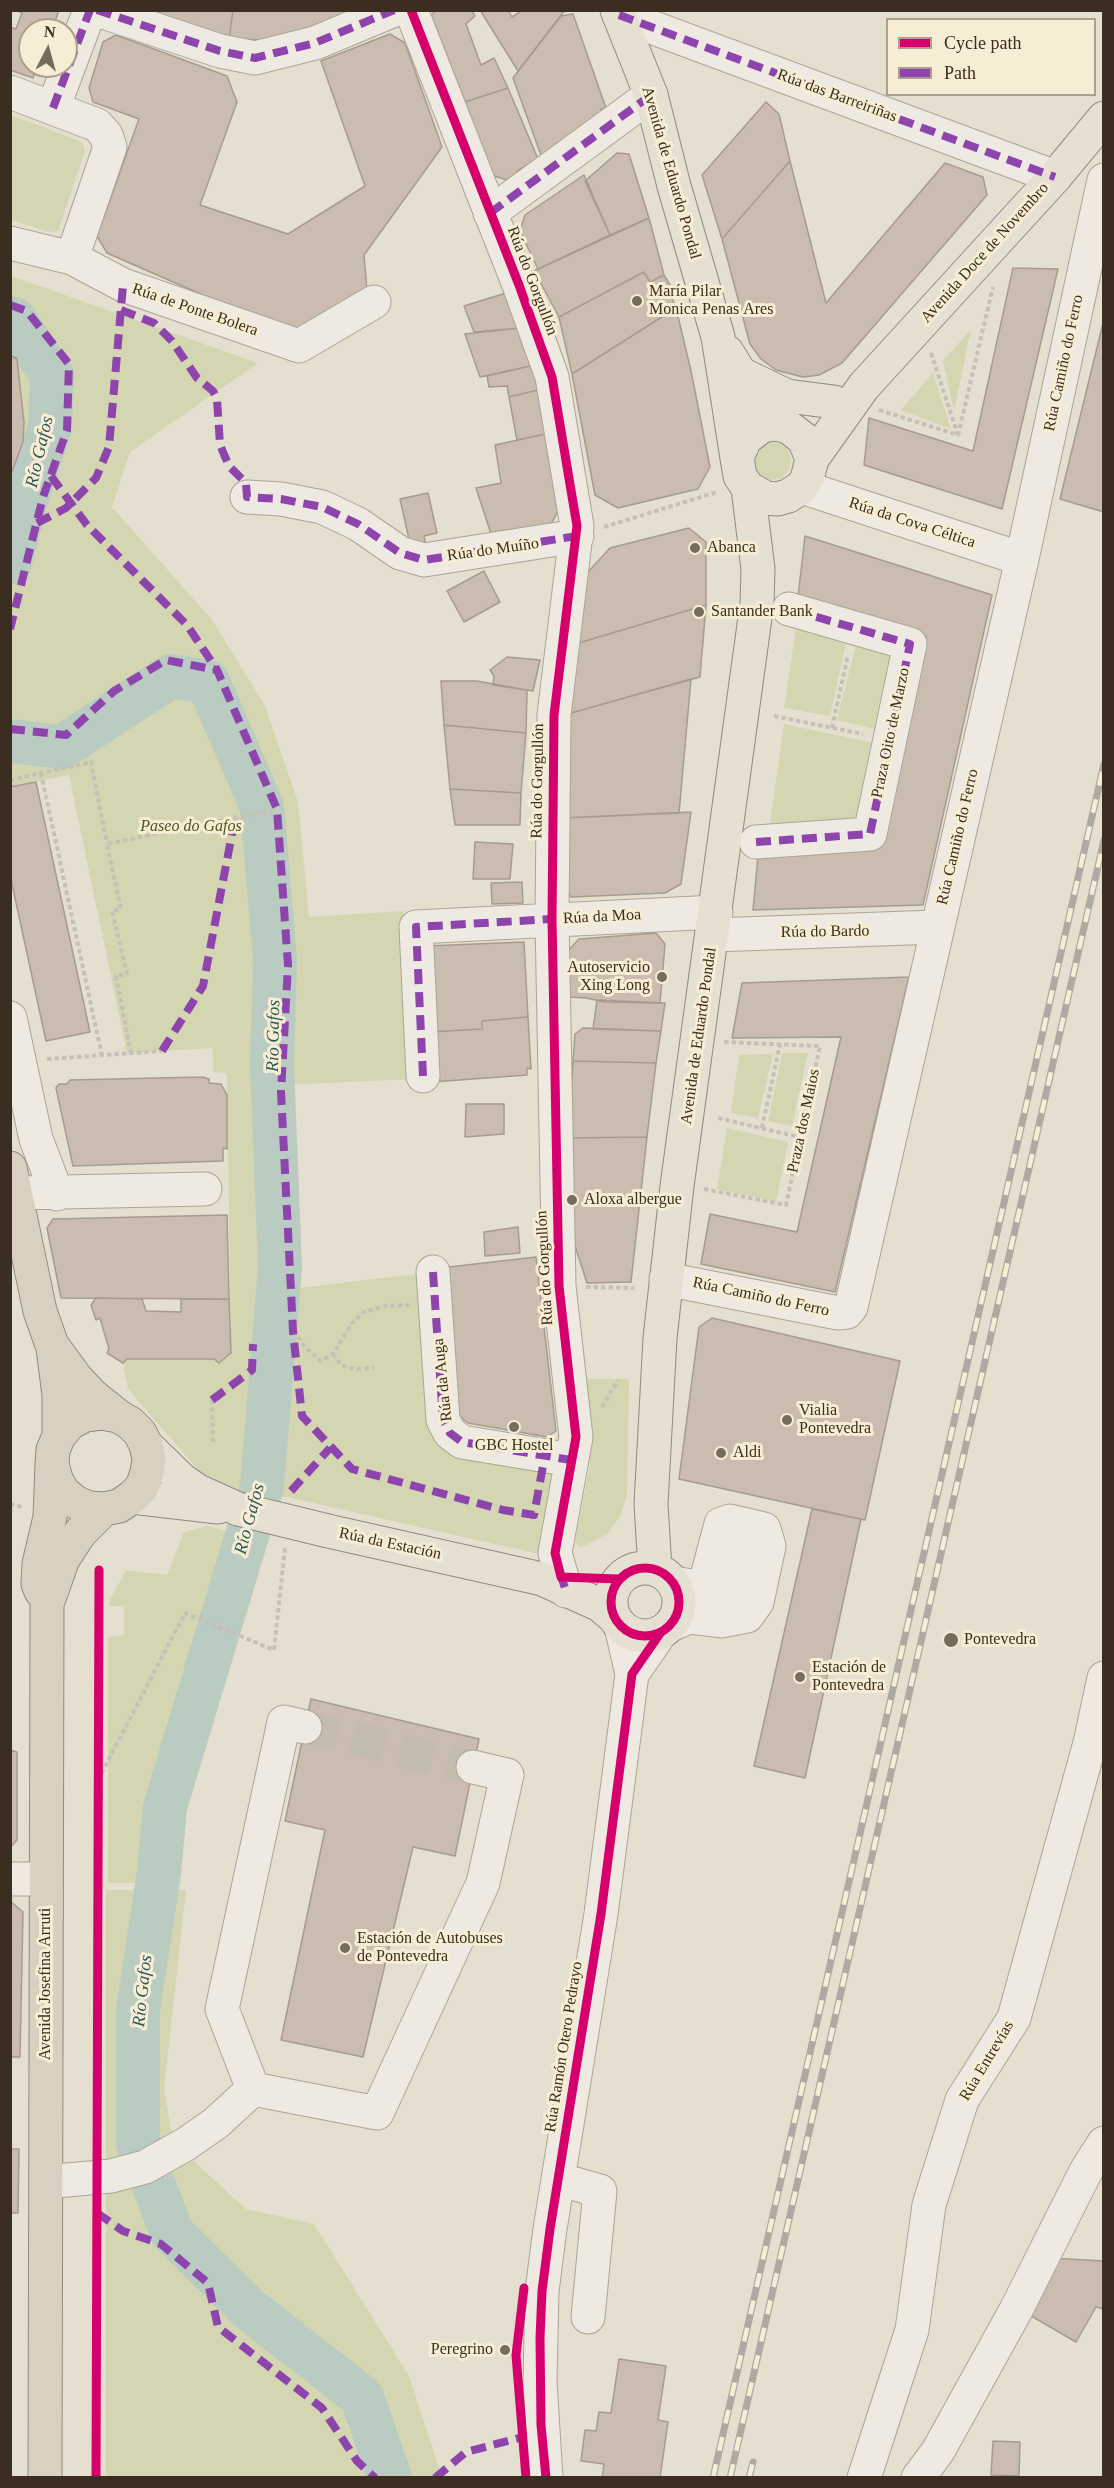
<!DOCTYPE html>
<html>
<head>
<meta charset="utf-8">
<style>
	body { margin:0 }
	#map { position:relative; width:1114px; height:2488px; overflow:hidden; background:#e5dfcf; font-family:"Times New Roman",serif }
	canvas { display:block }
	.frame { position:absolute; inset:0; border:12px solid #3b2d1f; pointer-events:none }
	.legend { position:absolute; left:886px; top:18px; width:210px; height:78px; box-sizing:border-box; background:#f7edd5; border:2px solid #aca08c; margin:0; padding:8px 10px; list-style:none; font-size:18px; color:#3b2d1f }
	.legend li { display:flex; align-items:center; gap:12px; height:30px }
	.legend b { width:30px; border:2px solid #aca08c }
	.north { position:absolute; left:18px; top:18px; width:60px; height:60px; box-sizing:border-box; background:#f7edd5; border:2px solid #aca08c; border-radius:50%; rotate:6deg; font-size:16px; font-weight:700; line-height:24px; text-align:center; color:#3b2d1f }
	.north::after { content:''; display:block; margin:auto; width:21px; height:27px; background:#766b5d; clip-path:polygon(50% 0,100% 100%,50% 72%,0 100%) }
</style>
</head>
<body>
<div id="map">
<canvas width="1114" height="2488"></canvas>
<div class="frame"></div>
<ul class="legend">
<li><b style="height:8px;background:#d6006c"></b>Cycle path</li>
<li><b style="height:8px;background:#8e44ad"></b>Path</li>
</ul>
<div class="north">N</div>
</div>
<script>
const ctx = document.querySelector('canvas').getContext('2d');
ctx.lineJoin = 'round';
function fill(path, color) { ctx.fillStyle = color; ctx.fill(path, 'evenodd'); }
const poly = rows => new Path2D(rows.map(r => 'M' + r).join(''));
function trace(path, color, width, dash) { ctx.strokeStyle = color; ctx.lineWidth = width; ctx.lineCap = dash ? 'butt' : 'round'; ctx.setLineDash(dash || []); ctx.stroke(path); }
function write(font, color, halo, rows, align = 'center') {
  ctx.font = font + ' "Times New Roman",serif'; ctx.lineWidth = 6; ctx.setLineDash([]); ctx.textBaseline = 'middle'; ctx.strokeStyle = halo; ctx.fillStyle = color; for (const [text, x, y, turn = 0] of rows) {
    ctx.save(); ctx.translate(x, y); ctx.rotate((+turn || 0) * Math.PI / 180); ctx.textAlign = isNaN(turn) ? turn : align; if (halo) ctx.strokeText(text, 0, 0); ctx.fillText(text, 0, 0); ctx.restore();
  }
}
fill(poly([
	[11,115,82,142,85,151,58,231,49,232,11,220],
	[11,276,258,363,130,452,112,507,212,620,265,706,298,802,309,917,403,911,412,1079,281,1085,291,1289,433,1272,431,1425,559,1470,552,1557,287,1497,231,1494,198,1470,128,1389,123,1363,127,1359,214,1359,231,1352,227,1073,214,1072,212,1048,127,1053,69,775,11,787,10,477,23,442,24,422,17,359,11,355],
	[971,329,954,412,943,361],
	[933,373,951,429,901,410],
	'753 461a19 19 0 1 1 38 0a19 19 0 1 1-38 0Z',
	[798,615,849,629,830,716,784,708],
	[859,633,901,645,883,731,837,720],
	[784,724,879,744,863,824,769,830],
	[782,1053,808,1053,792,1126,768,1121],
	[773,1054,758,1118,731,1113,739,1055],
	[727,1128,788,1142,776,1201,717,1189],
	[581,1379,629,1379,627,1494,621,1515,607,1534,580,1548,575,1541,590,1464],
	[208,1526,238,1534,160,1791,152,1883,108,1883,108,1637,124,1635,124,1606,109,1606,110,1600,126,1570,167,1575,184,1532],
	[106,1890,186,1890,164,2089,173,2142,246,2209,314,2224,409,2376,442,2477,106,2477]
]), '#d4d6b1');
trace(poly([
	[10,318,14,319,52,375,50,427,27,497,10,562],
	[10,741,62,747,171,676,208,682,262,807,275,960,272,1065,280,1267,262,1486,165,1807,159,1873,138,2010,138,2143,172,2233,249,2309,362,2397,390,2478]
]), '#bacbc1', 44);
const building = poly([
	[15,10,59,10,52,30,30,30,30,66,38,66,33,78,10,70,10,27,16,29,22,13,15,10],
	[142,10,233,10,229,39,142,10],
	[233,10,367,10,268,40,229,39,233,10],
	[437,10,471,10,475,16,466,24,481,65,494,58,508,88,465,102,431,15,437,10],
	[480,10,508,10,512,17,523,10,565,10,518,71,480,10],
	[573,14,606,108,601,109,603,115,542,158,513,78,561,16,573,14],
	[390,34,405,43,442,147,364,255,367,290,309,327,285,331,107,253,97,236,139,119,93,102,89,88,103,42,116,35,227,76,237,102,200,205,288,234,365,186,321,61,390,34],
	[508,88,538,159,517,171,518,174,507,180,491,175,465,102,508,88],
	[766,102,779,114,790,161,722,239,702,175,766,102],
	[617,153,629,154,649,218,610,235,585,181,617,153],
	[790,161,826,303,945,163,983,177,987,195,842,363,819,375,803,377,776,370,761,359,750,344,722,239,790,161],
	[584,175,610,235,538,269,520,231,525,215,584,175],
	[649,218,664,275,650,282,644,272,559,317,534,271,649,218],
	[1013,268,1058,269,1002,509,864,465,869,418,973,451,1013,268],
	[644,272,650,282,664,275,673,290,669,291,676,308,572,374,559,317,644,272],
	[506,293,520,328,474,332,464,306,506,293],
	[676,308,691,371,710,467,698,489,618,508,595,495,572,374,676,308],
	[1104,319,1104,512,1060,499,1104,319],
	[520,328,535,365,480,377,465,334,520,328],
	[10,355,17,359,24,422,23,442,10,477,10,355],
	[535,365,542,389,509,397,507,386,489,387,487,376,535,365],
	[542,389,550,433,517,440,509,397,542,389],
	[550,433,562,504,550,526,494,543,476,488,501,483,495,445,550,433],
	[428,493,437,533,424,536,426,545,411,548,400,499,428,493],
	[689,528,706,542,706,605,572,645,587,573,610,548,689,528],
	[805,536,992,595,923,905,753,910,758,856,878,849,926,636,798,597,805,536],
	[484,571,500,602,464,622,447,591,484,571],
	[706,605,700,677,571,713,572,645,706,605],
	[507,657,540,660,533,691,493,685,494,676,490,670,507,657],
	[691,679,679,813,563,818,568,714,691,679],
	[441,681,477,681,527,690,526,733,444,725,441,681],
	[444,725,526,733,521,793,450,789,444,725],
	[36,782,90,1032,46,1041,10,875,10,787,36,782],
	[450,789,521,793,520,825,455,825,450,789],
	[691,812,681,884,665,893,571,897,563,886,563,818,691,812],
	[475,842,513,844,510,879,473,879,475,842],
	[522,882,523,903,492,904,491,883,522,882],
	[656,933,665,944,660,1003,605,1002,586,998,570,997,567,952,579,939,656,933],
	[524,942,528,1017,482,1021,482,1029,429,1032,426,946,524,942],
	[909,977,835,1292,701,1264,710,1214,797,1232,841,1037,732,1038,742,983,909,977],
	[597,1000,665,1003,661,1031,593,1029,597,1000],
	[528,1017,531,1069,527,1068,527,1075,432,1082,429,1032,482,1029,482,1021,528,1017],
	[583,1028,661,1031,656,1063,573,1061,575,1034,583,1028],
	[573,1061,656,1063,647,1137,569,1138,573,1061],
	[202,1077,209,1079,209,1083,221,1084,227,1095,227,1149,223,1148,223,1161,73,1166,56,1088,59,1084,67,1084,70,1080,202,1077],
	[466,1104,504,1104,504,1134,465,1137,466,1104],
	[647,1137,631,1282,587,1283,565,1215,569,1138,647,1137],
	[227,1215,229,1299,61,1298,47,1228,53,1219,227,1215],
	[518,1227,520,1253,485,1256,484,1232,518,1227],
	[536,1257,556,1431,547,1437,468,1423,457,1414,449,1267,536,1257],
	[96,1298,142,1299,146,1311,181,1312,181,1299,229,1299,231,1353,219,1363,214,1359,127,1359,123,1363,107,1353,109,1349,100,1318,96,1320,91,1305,96,1298],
	[712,1318,900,1361,865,1520,679,1479,699,1327,712,1318],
	[812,1509,861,1519,805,1778,754,1766,812,1509],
	[311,1699,479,1739,455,1856,413,1847,363,2057,281,2040,325,1830,285,1821,311,1699],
	[10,1750,17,1752,17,1840,10,1848,10,1750],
	[10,1901,23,1912,20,2057,10,2057,10,1901],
	[10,2149,19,2149,18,2213,10,2213,10,2149],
	[1050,2258,1104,2261,1104,2309,1096,2307,1076,2342,1021,2310,1050,2258],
	[619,2359,666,2366,658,2420,668,2422,660,2478,602,2478,604,2464,581,2461,585,2430,596,2431,599,2412,611,2413,619,2359],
	[993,2441,1020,2442,1019,2476,991,2475,993,2441]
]);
fill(building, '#cabdaf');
trace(building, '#a69b8e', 1.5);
trace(poly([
	[305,1727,473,1767]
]), '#c3bbac', 33, [33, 16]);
const minor = poly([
	[97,10,220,51,255,58,315,43,394,10],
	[411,10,519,285,552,377,577,526,554,715,552,919,559,1286,576,1437,555,1553,566,1591],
	[619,15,1055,177],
	[10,92,97,125,106,135,110,147,72,258],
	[53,108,90,10],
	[490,213,651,95],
	[10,243,72,258,123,285,299,346,374,302],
	[802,487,1022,559],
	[247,497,281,499,322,507,358,524,400,553,424,560,577,536],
	[756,842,870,834,910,644,789,609],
	[713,935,936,927],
	[10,1018,36,1139,57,1194],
	[423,1076,416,927,716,912],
	[16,1193,205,1189],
	[433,1272,443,1420,450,1433,462,1442,571,1460],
	[666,1279,838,1313,847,1312,851,1307,1022,559,1104,180],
	[687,1600,714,1602,728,1590,740,1537],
	[670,1625,689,1617,721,1621,747,1616,757,1602,769,1546,764,1529,730,1521,721,1524,704,1588,673,1583],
	[632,1674,661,1632],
	[10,1879,46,1879],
	[253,2089,377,2113,483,1883,507,1775,473,1767],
	[253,2089,222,2009,284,1722,305,1727],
	[558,2179,600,2191,588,2317],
	[46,2182,111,2176,145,2167,186,2144,216,2123,253,2089],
	[546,2478,540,2382,542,2291,550,2229,601,1914,632,1674,621,1626],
	[864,2478,912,2330,929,2205,962,2100,1014,2018,1090,1743,1104,1678],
	[918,2478,938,2451,1016,2310,1086,2171,1104,2143]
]);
const major = poly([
	[617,10,651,95,674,186,718,337,737,458],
	[727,352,772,424],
	[739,373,787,396,834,402],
	[812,459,864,386,1055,177,1104,118],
	[146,1445,182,1480,198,1491,238,1509],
	[132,1497,218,1507],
	[328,1531,542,1579,600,1605,615,1618],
	'611 1602a34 34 0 1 1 68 0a34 34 0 1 1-68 0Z',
	[655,1569,651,1504,660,1338,677,1186,757,603,758,569,748,488,740,476,737,458,745,439,762,426,772,424,787,426,804,439,812,459,807,479,802,487,788,496,777,499,766,498,748,488]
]);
const highway = poly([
	[10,1168,40,1311,53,1348,59,1395,59,1436],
	[55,1349,76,1378,93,1396,118,1416],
	[41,1591,38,1584,39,1564,50,1517,52,1464,53,1450,59,1436,70,1423,85,1415,102,1413,118,1416,130,1423,140,1433,146,1445,149,1459,147,1473,142,1487,132,1497,119,1506,104,1509,89,1508,75,1502,63,1492,56,1479,52,1464],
	[45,2478,47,1604,63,1559,80,1533,104,1509]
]);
trace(minor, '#aba497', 35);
trace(major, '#908a7f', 35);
trace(highway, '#908a7f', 35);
trace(poly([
	[931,353,958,435],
	[879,410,958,435,993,287],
	[604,527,717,492],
	[774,716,863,734],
	[832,728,848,655],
	[41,773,102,1056],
	[10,780,91,762,107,844],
	[131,1054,116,976,127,974,112,911,121,909,107,844,277,809],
	[47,1059,162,1051],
	[718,1118,799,1137],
	[762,1128,780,1044],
	[704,1189,786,1205,820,1046,723,1042],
	[586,1287,634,1288],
	[293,1331,306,1348,321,1361,333,1354,352,1323,364,1312,386,1306,409,1305],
	[333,1354,341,1365,355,1369,374,1368],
	[212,1400,213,1443],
	[602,1407,618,1380],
	[10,1504,22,1507],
	[98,1780,185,1613,274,1650,285,1548]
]), '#c6c1b7', 4, [4.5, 3]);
trace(minor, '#eeeae1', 33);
trace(major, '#e5e0d2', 33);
trace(highway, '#d9d0c0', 33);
const rail = poly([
	[713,2478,1104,764],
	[730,2478,1104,840],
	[749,2478,753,2462]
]);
trace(rail, '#aea9a1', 7);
trace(rail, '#f7edd5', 4.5, [14]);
const majorBridge = poly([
	[238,1509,328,1531]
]);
trace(majorBridge, '#908a7f', 35, []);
trace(majorBridge, '#e5e0d2', 33);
trace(poly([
	[97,10,220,51,255,58,315,43,394,10],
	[619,15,1055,177],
	[53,108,90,10],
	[490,213,651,95],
	[10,305,27,311,69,364,67,430,43,497,10,629],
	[121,310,154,323,172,341,197,378,213,391,217,399,220,445,229,466,246,483,247,497,281,499,322,507,358,524,400,553,424,560,577,536],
	[51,476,87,525,187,625,217,670],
	[37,523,66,508,96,478,109,447,123,285],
	[10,729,66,735,114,691,166,660,217,670,277,809,288,965,281,1092,293,1331,302,1416,352,1469,503,1510,534,1515,545,1455],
	[756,842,870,834,910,644,789,609],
	[162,1051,203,986,235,818],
	[423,1076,416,927,552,919],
	[433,1272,443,1420,450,1433,462,1442,571,1460],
	[212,1400,252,1370,253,1344],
	[291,1491,330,1448],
	[560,1573,566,1591],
	[97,2213,123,2231,161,2244,208,2283,218,2327,322,2408,357,2461,375,2478],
	[435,2478,466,2452,523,2437]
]), '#8e44ad', 8, [15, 8]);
trace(poly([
	[411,10,519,285,552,377,577,526,554,715,552,919,559,1286,576,1437,555,1553,561,1577,619,1579],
	'611 1602a34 34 0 1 1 68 0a34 34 0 1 1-68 0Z',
	[524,2288,516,2355,526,2478],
	[96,2478,99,1570],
	[546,2478,541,2425,540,2338,542,2291,550,2229,601,1914,632,1674,661,1632]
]), '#d6006c', 9);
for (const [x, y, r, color] of [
	[637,301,6,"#766b5d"],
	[695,548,6,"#766b5d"],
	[699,612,6,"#766b5d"],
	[662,977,6,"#766b5d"],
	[572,1200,6,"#766b5d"],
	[787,1420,6,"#766b5d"],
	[514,1427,6,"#766b5d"],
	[721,1453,6,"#766b5d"],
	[951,1640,8,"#766b5d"],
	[800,1677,6,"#766b5d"],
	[345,1948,6,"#766b5d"],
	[505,2350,6,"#766b5d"]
]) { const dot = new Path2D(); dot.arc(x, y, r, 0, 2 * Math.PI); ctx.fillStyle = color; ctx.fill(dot); trace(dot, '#f7edd5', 2); }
write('16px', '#3b2d1f', '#f7edd5', [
	["Rúa das Barreiriñas",837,96,20],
	["Avenida de Eduardo Pondal",671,173,74],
	["Avenida Doce de Novembro",985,253,-48],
	["Rúa do Gorgullón",532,281,69],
	["Rúa de Ponte Bolera",195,310,19],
	["Rúa Camiño do Ferro",1064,363,-78],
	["Rúa da Cova Céltica",912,523,18],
	["Rúa do Muíño",493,550,-8],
	["Praza Oito de Marzo",891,733,-78],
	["Rúa do Gorgullón",538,781,-89],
	["Rúa Camiño do Ferro",958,837,-77],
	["Rúa da Moa",602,917,-3],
	["Rúa do Bardo",825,932,-1],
	["Avenida de Eduardo Pondal",699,1036,-82],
	["Praza dos Maios",804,1121,-78],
	["Rúa do Gorgullón",545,1268,-93],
	["Rúa Camiño do Ferro",761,1297,12],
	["Rúa da Auga",443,1380,-96],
	["Rúa da Estación",390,1544,12],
	["Avenida Josefina Arruti",46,1984,-90],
	["Rúa Ramón Otero Pedrayo",564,2047,-81],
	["Rúa Entrevías",987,2061,-59]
]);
write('16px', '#3b2d1f', '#f7edd5', [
	["María Pilar",649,292],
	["Monica Penas Ares",649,310],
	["Abanca",707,548],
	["Santander Bank",711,612],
	["Autoservicio",650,968,"right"],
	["Xing Long",650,986,"right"],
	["Aloxa albergue",584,1200],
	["Vialia",799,1411],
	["Pontevedra",799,1429],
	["GBC Hostel",514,1446,"center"],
	["Aldi",733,1453],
	["Pontevedra",964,1640],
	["Estación de",812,1668],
	["Pontevedra",812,1686],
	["Estación de Autobuses",357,1939],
	["de Pontevedra",357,1957],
	["Peregrino",493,2350,"right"]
], 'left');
write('italic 16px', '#4a5825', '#f7edd5', [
	["Paseo do Gafos",191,827]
]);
write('italic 18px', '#2e5b59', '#f7edd5', [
	["Río Gafos",40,452,-77],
	["Río Gafos",274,1036,-89],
	["Río Gafos",250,1519,-75],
	["Río Gafos",143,1991,-84]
]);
</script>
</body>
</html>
